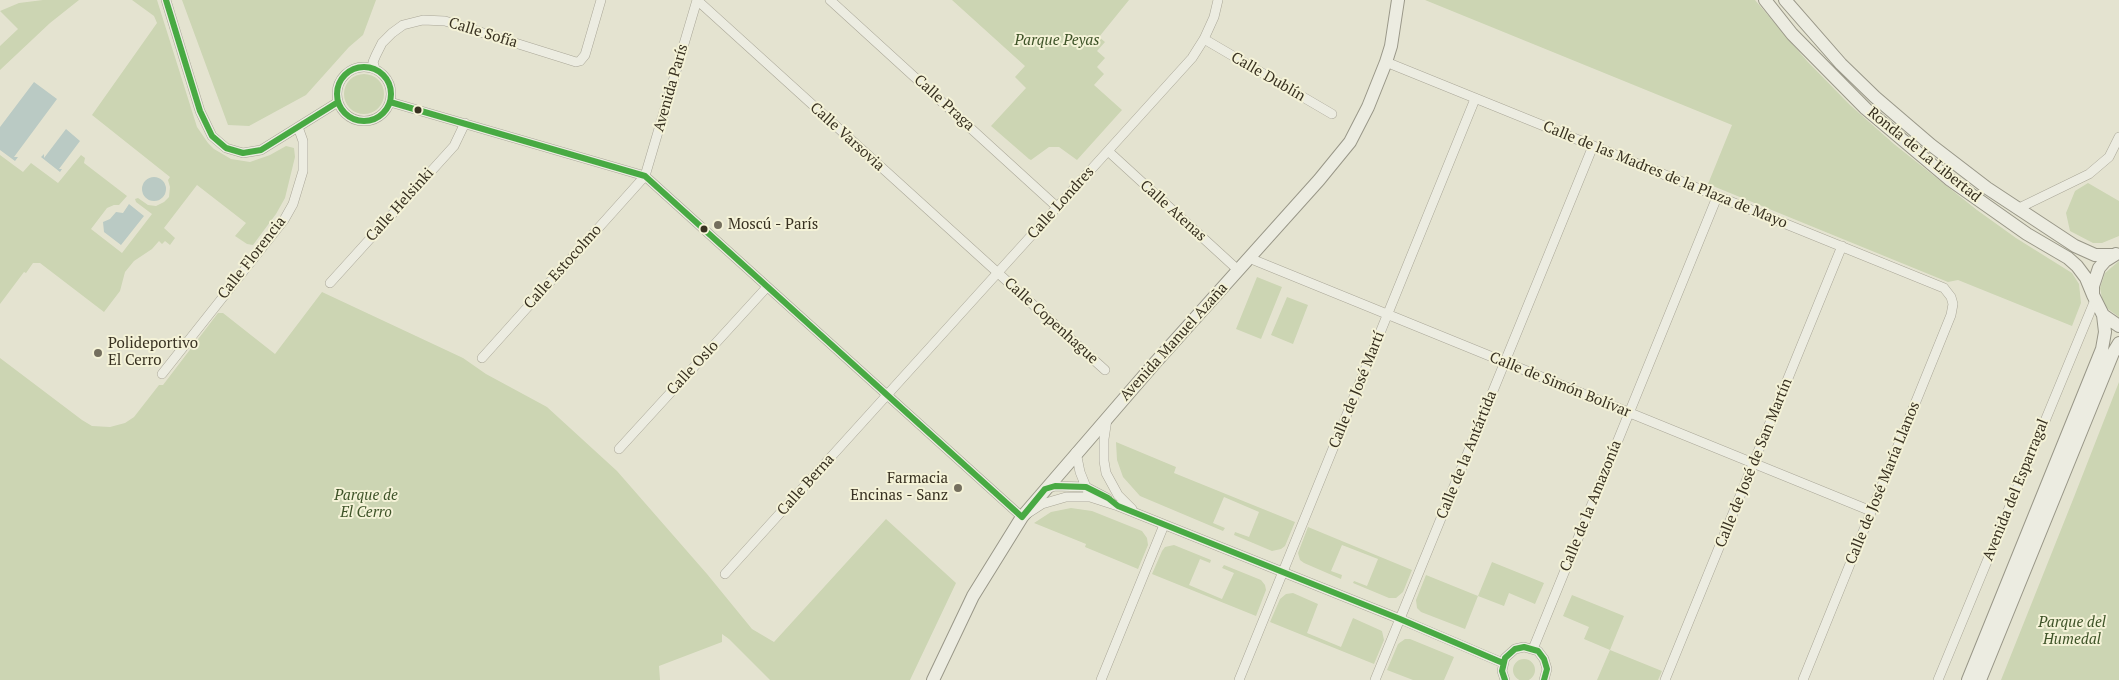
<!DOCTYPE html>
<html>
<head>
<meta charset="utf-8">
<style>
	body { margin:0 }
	canvas { display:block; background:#e4e3d0 }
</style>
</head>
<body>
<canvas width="2119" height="680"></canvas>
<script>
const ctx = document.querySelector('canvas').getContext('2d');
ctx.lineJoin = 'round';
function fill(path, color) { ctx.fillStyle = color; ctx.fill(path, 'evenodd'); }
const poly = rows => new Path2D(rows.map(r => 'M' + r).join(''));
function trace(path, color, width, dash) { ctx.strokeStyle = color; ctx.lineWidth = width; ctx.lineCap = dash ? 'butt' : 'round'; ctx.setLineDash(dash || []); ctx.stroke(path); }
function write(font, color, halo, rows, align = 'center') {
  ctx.font = font + ' "PT Serif",serif'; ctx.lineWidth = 4; ctx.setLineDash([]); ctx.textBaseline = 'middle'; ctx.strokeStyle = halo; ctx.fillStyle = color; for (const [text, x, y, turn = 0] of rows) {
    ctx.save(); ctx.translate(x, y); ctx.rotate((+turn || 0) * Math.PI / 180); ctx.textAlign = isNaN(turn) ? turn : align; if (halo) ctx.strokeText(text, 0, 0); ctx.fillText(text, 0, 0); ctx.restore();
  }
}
fill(poly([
	[43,0,79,0,50,23,0,70,0,46,18,29,0,11,19,3],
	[132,0,157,0,197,127,208,143,214,149,231,159,250,162,270,155,286,146,294,148,295,157,285,198,276,214,253,245,247,244,235,236,246,223,197,185,164,228,175,238,170,245,165,241,162,244,159,241,152,249,134,261,125,272,120,291,104,312,40,263,33,263,26,273,24,272,0,304,0,155,23,172,31,163,58,183,81,155,85,158,84,163,127,196,119,205,114,205,107,208,91,229,122,253,152,214,136,202,135,199,138,198,148,205,156,206,164,202,169,197,170,187,168,180,170,177,92,115,157,23,154,16],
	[182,0,376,0,363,35,349,47,306,95,249,126,228,125],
	[952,0,1129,0,1099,37,1105,42,1097,51,1105,58,1097,67,1104,74,1094,85,1122,110,1077,160,1059,147,1049,147,1031,160,1029,159,991,126,1026,88,1015,77,1025,66],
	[1425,0,1755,0,1807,61,1850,105,1894,144,1977,210,2016,238,2072,273,2079,284,2081,303,2072,326,1958,280,1948,282,1708,184,1732,125],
	'344 94a20 20 0 1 1 40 0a20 20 0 1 1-40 0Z',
	[2088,183,2119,201,2119,236,2102,243,2093,243,2070,231,2066,213,2075,191],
	[2119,261,2119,317,2108,309,2103,303,2100,288,2105,273],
	[1257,277,1282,287,1261,339,1236,329],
	[322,292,463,358,486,374,547,407,617,471,707,574,752,629,774,642,886,519,956,583,910,680,770,680,729,639,722,634,722,642,659,666,660,680,0,680,0,358,82,420,92,426,110,427,125,423,134,417,159,385,163,385,218,313,223,313,275,354],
	[1287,297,1308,305,1293,344,1271,335],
	[2119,382,2119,680,2001,680,2074,497],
	[1116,442,1176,467,1174,473,1295,522,1285,546,1281,549,1272,551,1234,535,1235,532,1249,537,1259,512,1224,497,1213,523,1225,528,1223,531,1140,496,1123,477,1117,460],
	[1071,508,1092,511,1142,531,1147,538,1148,545,1138,569,1085,547,1086,544,1034,523,1051,512],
	[1308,527,1412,570,1403,592,1396,598,1389,598,1353,583,1354,581,1367,586,1378,559,1342,545,1331,571,1342,575,1341,579,1304,563,1300,560,1298,553],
	[1174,545,1211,560,1210,563,1200,559,1189,585,1222,599,1234,573,1222,568,1224,565,1261,580,1265,585,1266,590,1256,616,1152,574,1162,551,1165,547],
	[1492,562,1544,583,1535,604,1509,593,1504,606,1478,596,1465,629,1421,612,1417,608,1416,600,1426,575,1478,596],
	[1293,593,1318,604,1307,633,1341,647,1353,618,1382,631,1384,640,1374,664,1270,622,1280,599,1286,594],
	[1572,595,1624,616,1610,650,1662,671,1658,680,1597,680,1610,650,1584,639,1589,627,1563,616],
	[1405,639,1410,639,1454,657,1444,680,1413,680,1387,670,1398,644],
	'1513 670a11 11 0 1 1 22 0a11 11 0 1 1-22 0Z'
]), '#ccd5b3');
fill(poly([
	[34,82,57,99,14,157,18,157,15,161,0,150,0,127],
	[66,129,80,141,59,169,62,169,60,172,41,157,44,154,44,158],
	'142 189a12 12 0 1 1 24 0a12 12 0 1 1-24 0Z',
	[129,204,144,216,121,245,104,232,103,222,110,219,116,212,123,213]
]), '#bacac4');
const street = poly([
	[166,0,200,111,212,136,226,148,243,153,261,150,338,102],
	[697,0,1105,370],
	[830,0,1057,207],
	[1204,39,1332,114],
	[1386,62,1944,288,1951,297,1953,304,1951,315,1803,680],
	'337 94a27 27 0 1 1 54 0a27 27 0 1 1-54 0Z',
	[375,69,373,62,376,55,382,43,392,33,403,25,423,20,445,21,576,62,580,61,585,55,601,0],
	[390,102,645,176,1022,517,1042,504,1066,497,1090,497,1118,506,1400,619,1503,663],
	[1108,151,1238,270],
	[2017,209,2089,174,2109,157,2119,137],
	[1249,258,1871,511],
	[330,283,454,146,465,123],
	[482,358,645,176,697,0],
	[162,374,284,220,293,204,303,171,303,141,298,127],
	[1107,419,1104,439,1104,461,1106,473,1118,495,1132,509],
	[619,449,767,287],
	[1076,452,1080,472,1088,492],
	[1046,489,1055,486,1086,487,1107,498],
	[725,574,1192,58,1204,39,1214,17,1218,0],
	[1533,649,1717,197],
	[1101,680,1164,525],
	[1239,680,1475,99],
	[1375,680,1593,146],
	[1505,680,1502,671,1505,658,1515,649,1524,647,1538,651,1544,659,1547,669,1544,680],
	[1665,680,1842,246],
	[1938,680,2095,300]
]);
const secondary = poly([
	[1765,0,1792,34,1866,109,1949,179,2027,234,2068,258,2077,266,2086,278,2093,295],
	[1785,0,1841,64,1875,97,1931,145,1987,188,2075,246,2095,255,2112,255],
	[2116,254,2105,261,2099,268,2093,286,2093,295,2103,315,2119,326],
	[933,680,973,596,1022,517,1154,364,1319,180,1350,142,1368,107,1386,62,1391,46,1398,0],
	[1968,680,2102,349,2105,332,2103,315],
	[1980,680,2113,353,2119,343]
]);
trace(street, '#aaa798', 10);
trace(secondary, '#999788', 14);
trace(street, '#ecece1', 9);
trace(secondary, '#ecece1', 12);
trace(poly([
	[166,0,200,111,212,136,226,148,243,153,261,150,338,102],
	'337 94a27 27 0 1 1 54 0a27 27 0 1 1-54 0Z',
	[390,102,645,176,1022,517],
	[1022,517,1045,489,1055,486,1086,487,1108,498,1118,506,1400,619,1503,663],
	[1505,680,1502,671,1505,658,1515,649,1524,647,1538,651,1544,659,1547,669,1544,680]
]), '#48aa43', 6);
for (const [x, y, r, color] of [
	[418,110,4.5,"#383121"],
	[718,225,5,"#746f5e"],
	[704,229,4.5,"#383121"],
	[98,353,5,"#746f5e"],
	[958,488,5,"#746f5e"]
]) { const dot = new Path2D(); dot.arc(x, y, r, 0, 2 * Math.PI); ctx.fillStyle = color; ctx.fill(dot); trace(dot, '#f4f2d7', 2); }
write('15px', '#383121', '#f4f2d7', [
	["Calle Sofía",483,33,17],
	["Calle Dublín",1268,77,30],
	["Avenida París",671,88,-74],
	["Calle Praga",944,103,42],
	["Calle Varsovia",847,137,42],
	["Ronda de La Libertad",1924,155,39],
	["Calle de las Madres de la Plaza de Mayo",1665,175,22],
	["Calle Londres",1061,203,-48],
	["Calle Helsinki",400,205,-48],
	["Calle Atenas",1173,211,42],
	["Calle Florencia",252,258,-52],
	["Calle Estocolmo",563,267,-48],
	["Calle Copenhague",1051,321,42],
	["Avenida Manuel Azaña",1174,342,-48],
	["Calle Oslo",693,368,-47],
	["Calle de Simón Bolívar",1560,385,22],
	["Calle de José Martí",1357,390,-68],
	["Calle de la Antártida",1467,455,-68],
	["Calle de José de San Martín",1754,463,-68],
	["Calle de José María Llanos",1883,483,-68],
	["Calle Berna",806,485,-48],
	["Avenida del Esparragal",2016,490,-68],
	["Calle de la Amazonía",1591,506,-68]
]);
write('italic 15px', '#3e5328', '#f4f2d7', [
	["Parque Peyas",1057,41],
	["Parque de",366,496],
	["El Cerro",366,513],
	["Parque del",2072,623],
	["Humedal",2072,640]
]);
write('15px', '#383121', '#f4f2d7', [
	["Moscú - París",728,225],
	["Polideportivo",108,344],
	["El Cerro",108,361],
	["Farmacia",948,479,"right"],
	["Encinas - Sanz",948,496,"right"]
], 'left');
</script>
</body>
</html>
